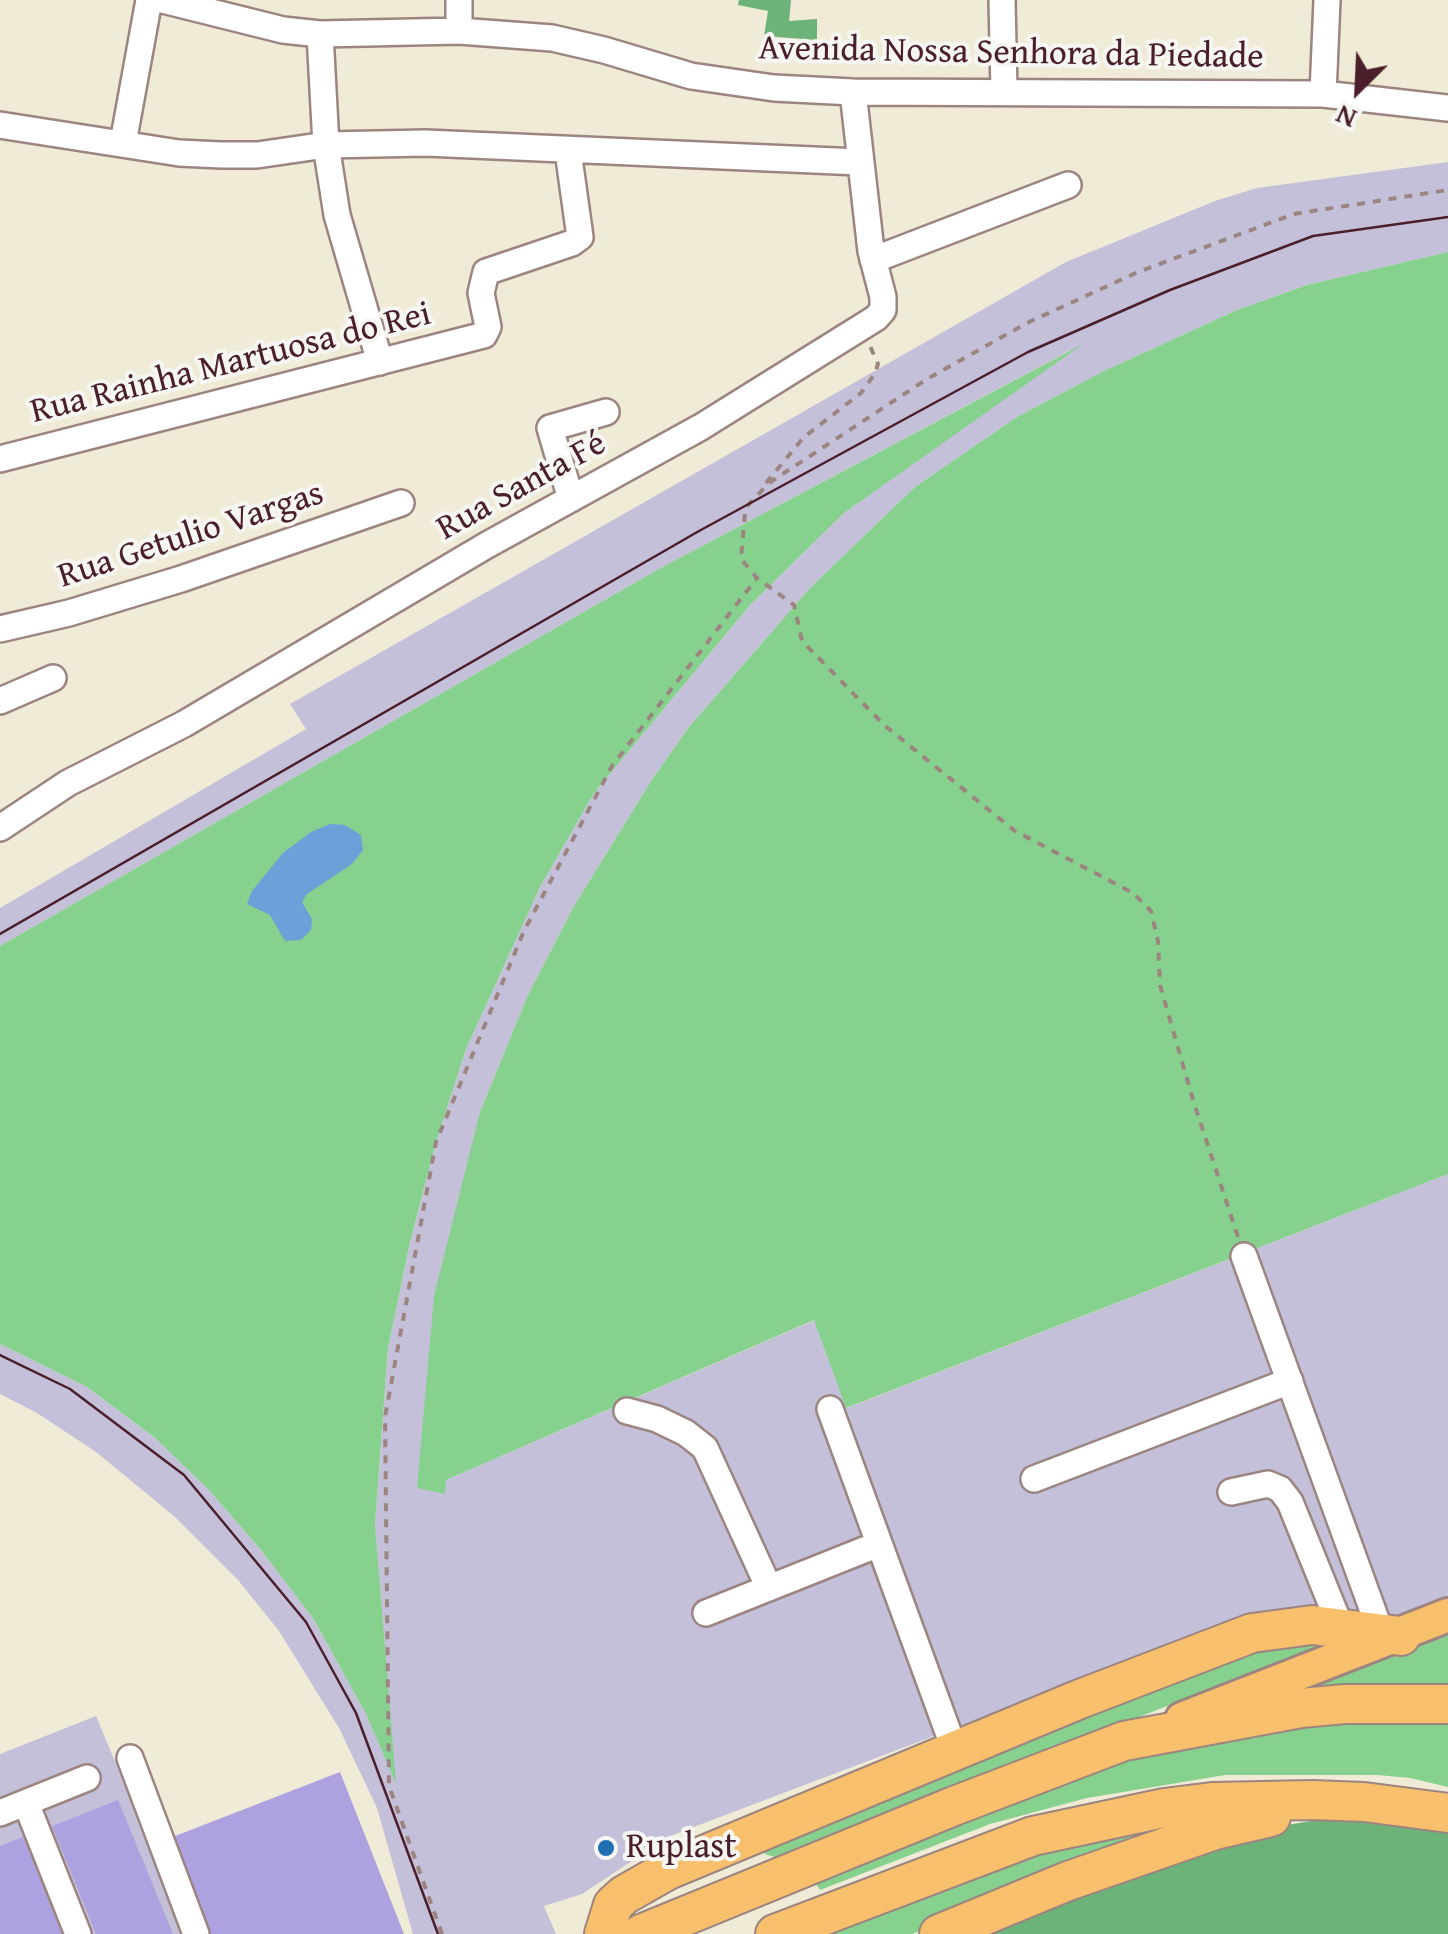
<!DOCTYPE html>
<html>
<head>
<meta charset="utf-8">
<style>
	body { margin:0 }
	#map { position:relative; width:1448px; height:1934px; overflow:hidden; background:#efebd6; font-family:"Gentium Book Plus",serif }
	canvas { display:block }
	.north { position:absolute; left:1308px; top:40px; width:100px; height:100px; -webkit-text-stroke:8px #f6f6f2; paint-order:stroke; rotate:204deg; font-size:28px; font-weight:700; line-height:40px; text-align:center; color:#4a1f2b }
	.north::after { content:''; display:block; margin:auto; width:35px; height:45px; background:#4a1f2b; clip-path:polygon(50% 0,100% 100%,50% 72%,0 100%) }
</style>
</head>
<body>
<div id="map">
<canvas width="1448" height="1934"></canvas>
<div class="north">N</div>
</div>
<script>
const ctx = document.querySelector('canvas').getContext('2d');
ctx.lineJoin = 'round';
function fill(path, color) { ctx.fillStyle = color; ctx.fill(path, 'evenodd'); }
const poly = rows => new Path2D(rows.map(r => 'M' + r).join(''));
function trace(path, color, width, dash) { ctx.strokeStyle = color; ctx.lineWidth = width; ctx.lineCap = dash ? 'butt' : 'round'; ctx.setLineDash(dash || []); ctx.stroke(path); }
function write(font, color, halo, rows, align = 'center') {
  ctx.font = font + ' "Gentium Book Plus",serif'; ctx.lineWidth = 8; ctx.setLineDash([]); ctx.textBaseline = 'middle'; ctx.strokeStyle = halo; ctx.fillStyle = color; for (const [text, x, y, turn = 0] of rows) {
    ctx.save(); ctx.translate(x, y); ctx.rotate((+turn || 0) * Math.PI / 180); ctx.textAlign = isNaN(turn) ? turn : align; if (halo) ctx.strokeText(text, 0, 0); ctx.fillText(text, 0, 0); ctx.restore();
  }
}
fill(poly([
	[1448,162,1448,252,1307,285,1237,310,1102,372,1017,417,915,487,810,588,689,727,653,778,574,906,528,995,480,1112,417,1487,444,1494,446,1480,815,1320,847,1408,1448,1174,1448,1628,1235,1622,670,1836,582,1894,544,1906,556,1934,413,1934,377,1808,339,1728,279,1631,238,1580,175,1517,96,1452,37,1413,0,1394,0,1344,87,1387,154,1437,209,1490,261,1550,313,1618,366,1714,395,1779,375,1524,388,1348,410,1242,436,1142,466,1049,540,887,594,793,750,605,844,513,1073,349,657,570,0,946,0,908,306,729,290,704,1066,262,1215,201,1257,188],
	[96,1716,187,1934,0,1934,0,1754]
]), '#c5c0da');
fill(poly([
	[1448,252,1448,1174,846,1408,814,1320,446,1480,445,1494,417,1488,434,1296,480,1112,528,995,574,906,653,778,689,727,810,588,915,487,1017,417,1102,372,1237,310,1307,285],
	[1083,344,844,513,750,605,594,793,540,887,466,1049,436,1142,410,1242,388,1348,375,1524,396,1783,366,1714,313,1618,261,1550,209,1490,154,1437,87,1387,0,1344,0,946,657,570],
	[1448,1623,1448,1684,1285,1691],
	[1337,1641,774,1857,765,1854,761,1846,1260,1644],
	[1448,1714,1448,1787,1410,1778,1378,1775,1225,1775,1087,1798,990,1824,820,1890,812,1878,1075,1771,1230,1727],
	[1193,1818,1007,1897,912,1934,815,1934,1032,1854]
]), '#86d18e');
fill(poly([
	[739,0,791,0,789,21,817,19,817,40,764,36,768,11,738,5],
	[1311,1821,1355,1821,1448,1830,1448,1934,984,1934,1232,1834]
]), '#6cb379');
fill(poly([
	[330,824,345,825,361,835,363,850,352,864,307,894,302,902,312,919,311,930,301,940,285,941,270,915,247,904,252,891,283,853,311,832]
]), '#6ba0d8');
fill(poly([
	[340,1772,404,1934,208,1934,170,1838],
	[118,1800,173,1934,96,1934,52,1826],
	[28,1835,68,1934,0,1934,0,1846]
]), '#ada2df');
const minor = poly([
	[163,0,283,30,320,34,459,31,552,38,604,50,691,76,774,88,853,92,1323,94,1448,108],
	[1002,0,1004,91],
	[459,31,459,0],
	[320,34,326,145,337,215,380,362],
	[1323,94,1327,0],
	[0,125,179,153,221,155,257,155,326,145,426,143,859,162],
	[123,143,149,0],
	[873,260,1068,185],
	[0,459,484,335,488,327,481,293,486,272,572,243,580,237,568,151],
	[571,499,550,428,606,412],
	[0,629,69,613,181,579,401,503],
	[0,701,53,678],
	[0,828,68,783,184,724,487,545,701,427,876,318,883,310,883,297,871,251,853,92],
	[1244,1256,1381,1633],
	[830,1409,955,1751],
	[627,1411,657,1419,686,1433,705,1448,769,1588],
	[1034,1479,1290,1381],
	[1231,1492,1268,1484,1280,1489,1290,1502,1341,1628],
	[706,1613,879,1544],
	[130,1758,196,1934],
	[26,1803,78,1934],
	[0,1813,87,1778]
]);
const major = poly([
	[1182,1719,1448,1615]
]);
const highway = poly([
	[604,1934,613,1905,624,1895,668,1870,1080,1699,1252,1633,1312,1625,1401,1636],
	[641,1934,954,1806,1124,1741,1301,1708,1345,1704,1448,1704],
	[775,1934,1033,1836,1164,1808,1212,1802,1312,1800,1364,1802,1448,1813],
	[939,1934,1068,1881,1215,1830,1271,1817]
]);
trace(minor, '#9c8580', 30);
trace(major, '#9c8580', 38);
trace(highway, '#9c8580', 42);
trace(poly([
	[766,483,804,437,861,393,874,375,878,364,870,346],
	[1238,1237,1193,1100,1160,985,1158,941,1151,911,1133,893,1015,831,884,725,802,641,794,605,757,578,741,559,745,513,749,504,769,483,927,379,1027,323,1138,272,1294,214,1448,190],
	[442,1934,389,1786,385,1417,436,1142,524,931,612,766,757,578]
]), '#9c8580', 4, [8, 8]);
trace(minor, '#fff', 25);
trace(major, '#f8bf6c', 32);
trace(highway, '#f8bf6c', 38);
trace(poly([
	[0,934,699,531,1028,352,1170,290,1313,236,1448,217],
	[0,1355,70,1389,184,1475,306,1622,356,1713,438,1934]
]), '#4a1f2b', 2.5);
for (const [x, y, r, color] of [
	[606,1848,10,"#1f6fb2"]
]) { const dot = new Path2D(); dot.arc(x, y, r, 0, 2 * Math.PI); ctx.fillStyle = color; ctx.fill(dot); trace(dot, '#f6f6f2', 4); }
write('35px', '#4a1f2b', '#f6f6f2', [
	["Avenida Nossa Senhora da Piedade",1011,54,1],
	["Rua Rainha Martuosa do Rei",231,364,-14],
	["Rua Santa Fé",522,487,-29],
	["Rua Getulio Vargas",191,536,-18]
]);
write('35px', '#4a1f2b', '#f6f6f2', [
	["Ruplast",626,1848]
], 'left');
</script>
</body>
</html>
